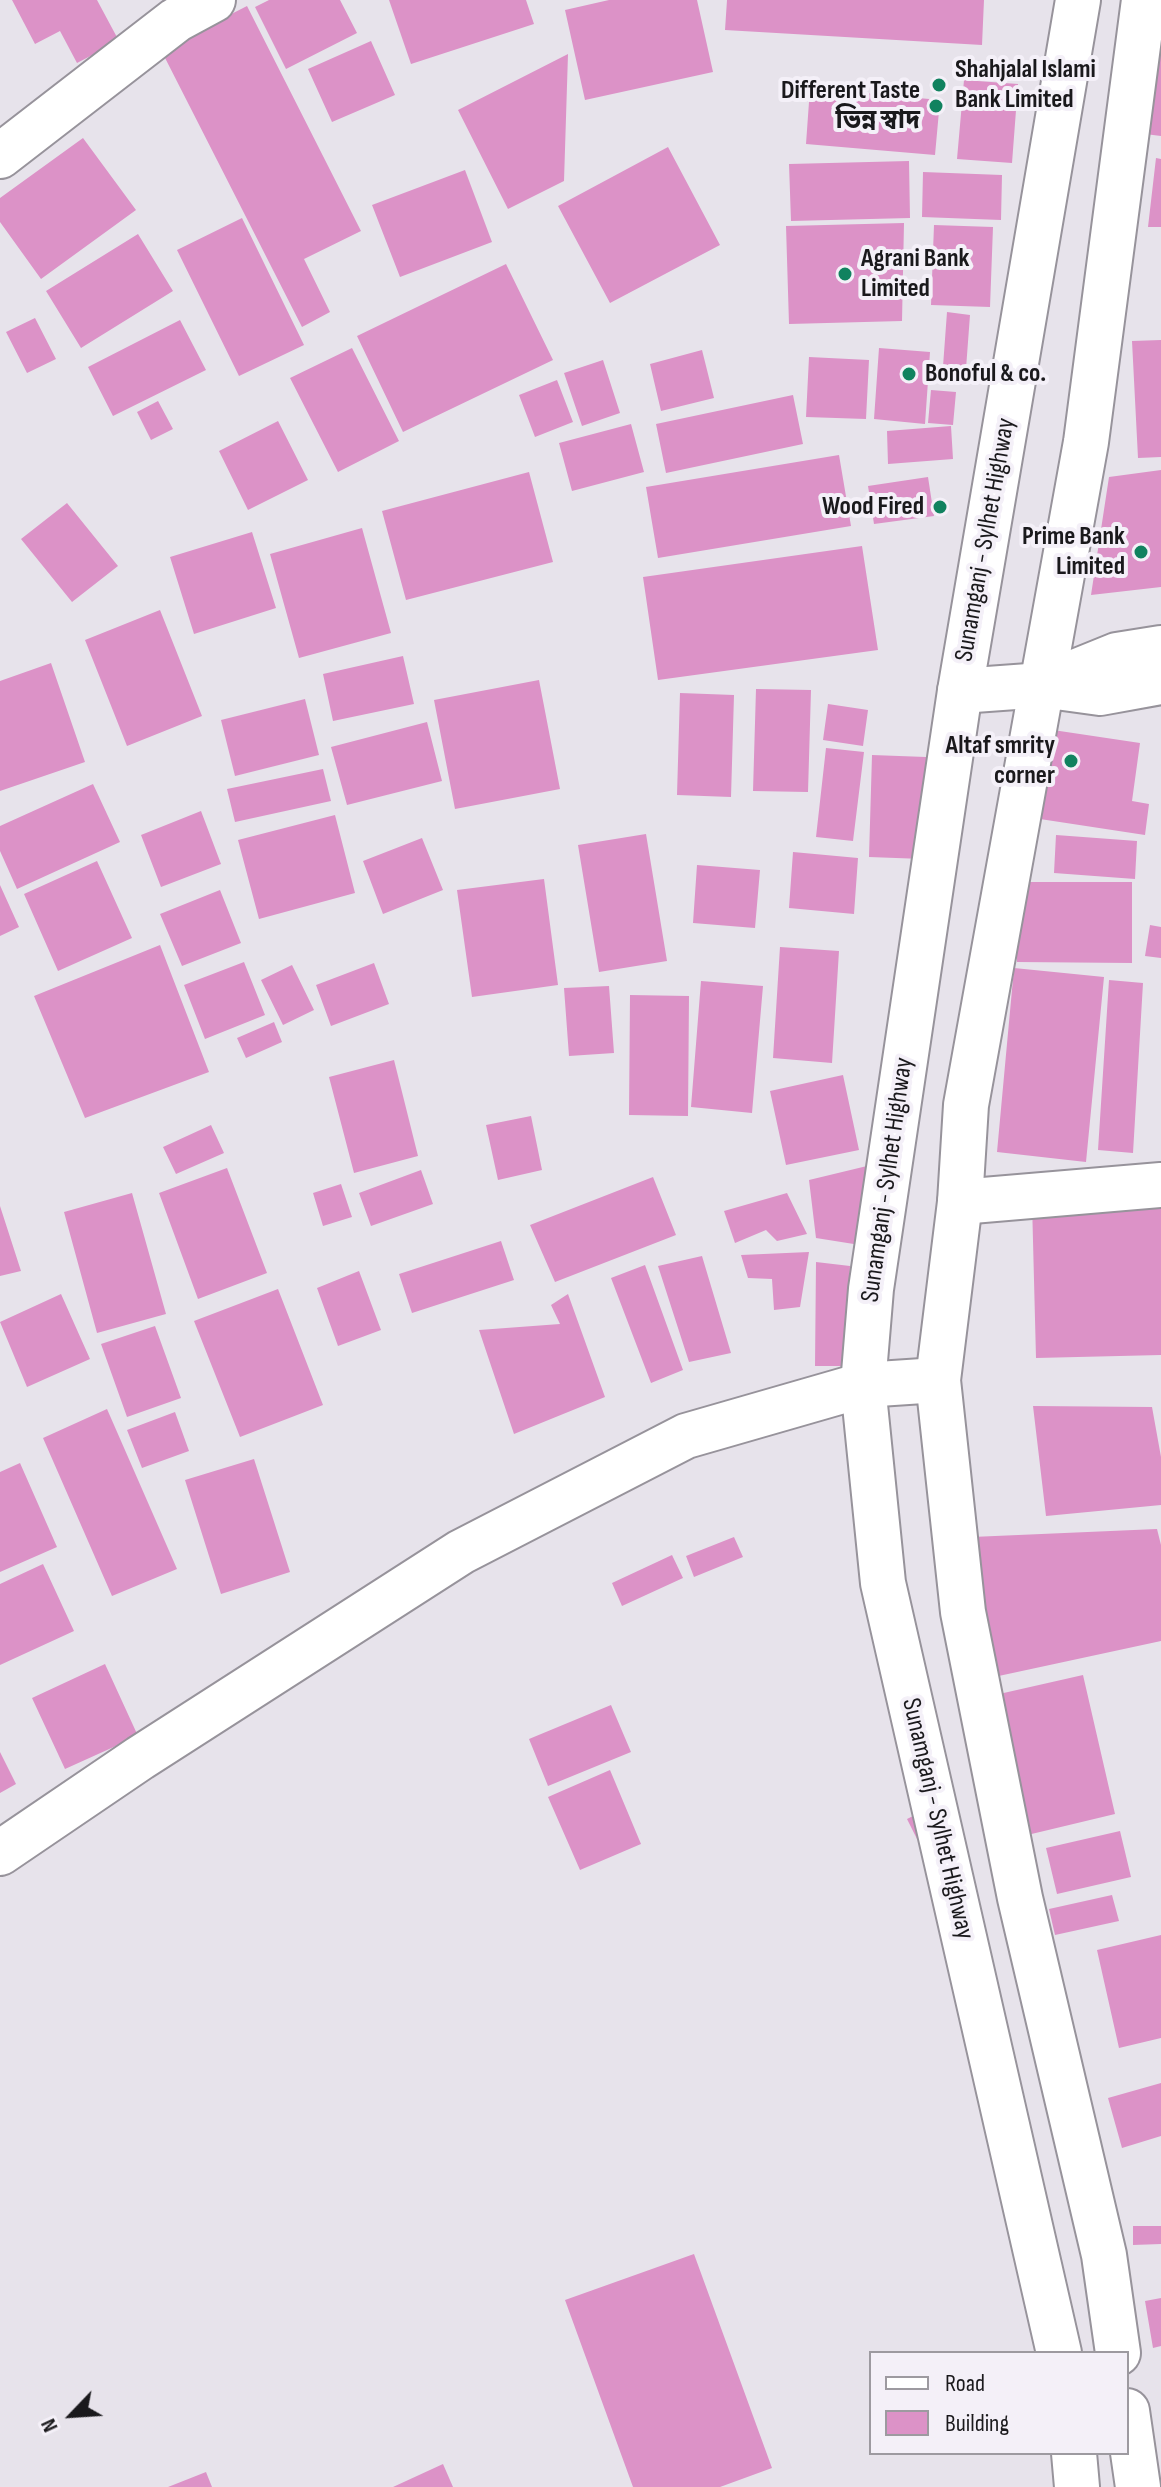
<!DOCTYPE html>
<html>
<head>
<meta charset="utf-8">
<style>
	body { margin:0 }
	#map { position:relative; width:1161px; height:2487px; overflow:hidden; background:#e7e3eb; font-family:"Sofia Sans Condensed",sans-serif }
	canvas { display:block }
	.legend { position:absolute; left:869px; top:2351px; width:260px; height:104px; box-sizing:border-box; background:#f4f0f8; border:2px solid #9d9aa0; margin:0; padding:10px 14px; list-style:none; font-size:24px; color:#1a191c }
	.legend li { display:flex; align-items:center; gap:16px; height:40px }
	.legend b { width:40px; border:2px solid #9d9aa0 }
	.north { position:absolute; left:32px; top:2375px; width:80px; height:80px; -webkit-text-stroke:6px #f4f0f8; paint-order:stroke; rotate:245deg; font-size:22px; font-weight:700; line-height:32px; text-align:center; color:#1a191c }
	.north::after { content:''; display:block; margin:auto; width:28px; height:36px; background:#1a191c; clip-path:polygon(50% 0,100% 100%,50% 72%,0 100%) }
</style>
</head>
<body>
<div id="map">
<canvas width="1161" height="2487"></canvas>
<ul class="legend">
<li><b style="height:10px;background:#fff"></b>Road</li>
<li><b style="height:22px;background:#dc92c7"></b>Building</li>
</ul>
<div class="north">N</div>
</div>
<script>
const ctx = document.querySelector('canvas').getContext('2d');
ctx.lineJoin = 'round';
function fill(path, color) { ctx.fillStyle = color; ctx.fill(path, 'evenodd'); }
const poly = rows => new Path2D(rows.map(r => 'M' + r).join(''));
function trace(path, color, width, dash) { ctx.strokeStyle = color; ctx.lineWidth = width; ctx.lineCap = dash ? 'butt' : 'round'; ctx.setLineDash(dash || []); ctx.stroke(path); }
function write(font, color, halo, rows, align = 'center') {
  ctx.font = font + ' "Sofia Sans Condensed","Noto Sans Bengali",sans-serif'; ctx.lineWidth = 8; ctx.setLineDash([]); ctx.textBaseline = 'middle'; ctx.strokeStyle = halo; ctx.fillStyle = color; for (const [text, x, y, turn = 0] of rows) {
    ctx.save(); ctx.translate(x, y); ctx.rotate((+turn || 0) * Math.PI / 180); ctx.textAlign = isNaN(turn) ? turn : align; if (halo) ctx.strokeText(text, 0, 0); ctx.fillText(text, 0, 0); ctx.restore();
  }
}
fill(poly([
	[12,0,97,0,119,41,77,63,60,31,35,44],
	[269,0,340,0,357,33,286,69,255,7],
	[389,0,526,0,534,24,411,64],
	[609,0,697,0,713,72,585,100,565,10],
	[727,0,984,0,982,45,725,30],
	[247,6,361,231,304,259,330,312,302,327,161,50],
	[371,41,395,95,332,122,308,69],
	[1154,41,1161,41,1161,136,1145,134],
	[568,54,564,181,508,209,458,110],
	[964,80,1018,84,1012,163,957,159],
	[810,88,940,100,935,155,806,144],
	[83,138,136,210,41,279,0,222,0,198],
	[668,147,720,245,610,303,558,206],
	[1156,158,1161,159,1161,227,1148,227],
	[909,161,910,218,791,221,789,164],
	[465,170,492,242,400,277,372,205],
	[923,172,1002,175,1001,220,922,217],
	[242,218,304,345,239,376,177,250],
	[904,223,902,321,789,324,786,226],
	[934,225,993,227,990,307,931,305],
	[138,234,173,291,81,348,46,291],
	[506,264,553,360,403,432,357,336],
	[947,312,970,315,965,382,942,380],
	[35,318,56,359,27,373,6,332],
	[180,320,206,370,113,416,88,367],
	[1161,340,1161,457,1138,458,1132,341],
	[352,348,399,441,338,472,290,378],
	[879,348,930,352,925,424,874,419],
	[702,350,714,398,661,411,650,364],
	[809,357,869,360,866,419,806,417],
	[603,360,620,413,582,426,564,373],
	[557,380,573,422,535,437,519,395],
	[931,390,956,392,953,425,928,423],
	[793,395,803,444,666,473,656,424],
	[158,401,173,429,151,440,137,412],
	[278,421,308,480,248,510,219,451],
	[631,424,644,472,572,491,559,443],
	[951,426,953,459,888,464,887,431],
	[839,455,851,526,658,558,646,487],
	[1161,470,1161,587,1091,595,1109,477],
	[529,472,553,562,406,600,382,511],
	[928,477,934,516,874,524,868,486],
	[67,503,118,566,72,602,21,539],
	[362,528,391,633,299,658,270,554],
	[252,532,276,608,194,634,170,557],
	[862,546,878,650,658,680,643,577],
	[160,610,202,716,127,746,85,640],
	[403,656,414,704,333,721,323,674],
	[51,663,85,762,0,791,0,681],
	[539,680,560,789,455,809,434,700],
	[756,689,811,690,808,792,753,791],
	[680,693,734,695,731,797,677,795],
	[305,699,319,755,235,776,221,720],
	[828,704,868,710,863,746,823,740],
	[427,722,442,781,347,805,331,747],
	[1053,730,1140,743,1132,801,1149,804,1145,835,1040,819],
	[826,748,864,752,853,841,816,837],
	[872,755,926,757,923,859,869,857],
	[323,769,331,801,235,822,227,789],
	[93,784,120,842,17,889,0,851,0,826],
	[201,811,221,864,161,887,141,835],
	[335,815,355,893,259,919,238,840],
	[646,834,667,961,599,972,578,845],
	[1056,835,1137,841,1135,879,1054,873],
	[422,838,443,890,383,914,363,861],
	[793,852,858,858,854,914,789,908],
	[97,861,132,938,58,971,24,894],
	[697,865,760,870,755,928,693,923],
	[544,879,558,985,472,997,457,890],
	[1016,882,1132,882,1132,963,1017,962],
	[0,885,19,927,0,936],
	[220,890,241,943,182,966,160,914],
	[1150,925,1161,927,1161,958,1145,956],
	[160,945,209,1072,85,1118,34,996],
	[780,947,839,951,832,1063,773,1058],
	[244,962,265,1015,205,1039,184,985],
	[374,963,389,1004,331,1026,316,985],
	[292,965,314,1010,283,1025,261,980],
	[1014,968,1104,977,1086,1162,997,1152],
	[1109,980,1143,983,1133,1153,1098,1150],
	[701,981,763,986,752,1113,691,1107],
	[609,986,614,1053,569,1056,564,988],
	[630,995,689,996,688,1116,629,1115],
	[274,1022,282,1042,246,1058,237,1038],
	[394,1060,418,1156,354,1173,329,1077],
	[843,1075,859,1150,786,1165,770,1091],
	[531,1116,542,1170,498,1180,486,1125],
	[211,1125,224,1153,176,1174,163,1147],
	[867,1166,860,1245,816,1238,809,1180],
	[227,1168,267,1273,198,1299,159,1193],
	[421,1170,433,1204,371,1226,359,1193],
	[653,1177,676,1235,555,1282,530,1225],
	[341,1184,352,1217,323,1226,313,1193],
	[132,1193,166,1314,97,1333,64,1212],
	[787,1193,807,1234,777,1241,766,1230,735,1243,724,1211],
	[1161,1199,1161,1355,1036,1358,1032,1202],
	[0,1206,21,1271,0,1276],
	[501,1241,514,1280,412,1313,399,1274],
	[809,1252,800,1307,774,1310,772,1279,748,1278,741,1255],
	[702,1256,731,1353,689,1362,658,1266],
	[816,1262,850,1266,846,1366,815,1366],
	[645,1265,683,1370,651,1383,611,1278],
	[359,1271,381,1330,338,1346,317,1288],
	[278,1289,323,1405,240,1437,194,1321],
	[61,1294,90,1359,27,1387,0,1322],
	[568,1294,605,1397,514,1434,479,1330,560,1324,551,1305],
	[155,1326,181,1398,127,1417,101,1344],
	[1033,1406,1152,1407,1161,1457,1161,1505,1046,1516],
	[107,1409,177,1569,112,1596,43,1438],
	[175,1412,189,1451,142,1468,127,1430],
	[254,1459,290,1572,221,1594,185,1480],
	[20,1463,57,1547,0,1572,0,1472],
	[1157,1529,1161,1545,1161,1641,994,1677,972,1537],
	[734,1537,743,1557,694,1577,686,1556],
	[672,1555,683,1578,622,1606,612,1583],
	[43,1564,74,1631,0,1665,0,1584],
	[105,1664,138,1736,65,1769,32,1698],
	[1083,1675,1115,1814,1019,1837,986,1697],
	[611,1705,631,1752,548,1786,529,1739],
	[0,1752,16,1784,0,1793],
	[610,1770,641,1844,580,1870,548,1797],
	[917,1814,926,1834,917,1839,907,1819],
	[1120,1831,1131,1877,1057,1894,1046,1848],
	[1112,1895,1119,1921,1055,1935,1049,1909],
	[1161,1935,1161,2038,1119,2048,1097,1950],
	[1161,2083,1161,2136,1122,2148,1108,2098],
	[1133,2226,1161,2226,1161,2244,1133,2245],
	[694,2254,772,2468,720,2487,633,2487,565,2300],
	[1161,2298,1161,2346,1153,2348,1145,2301],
	[443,2464,453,2487,393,2487],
	[206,2472,212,2487,168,2487]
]), '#dc92c7');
const minor = poly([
	[0,156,176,20,213,0],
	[960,691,1043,685],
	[960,1202,1161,1185],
	[0,1853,140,1758,461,1552,686,1436,863,1385,938,1380]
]);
const major = poly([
	[1043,685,1117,655,1161,648],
	[1049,686,1100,693,1161,682],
	[1059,2353,883,1583,863,1385,871,1289,960,691,1078,0],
	[1118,2353,1104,2255,1020,1898,963,1612,938,1380,960,1202,966,1105,1086,442,1144,0],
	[1127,2411,1138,2487],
	[1074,2453,1077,2487]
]);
trace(minor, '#97939b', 48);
trace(major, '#97939b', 48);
trace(minor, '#fff', 44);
trace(major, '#fff', 44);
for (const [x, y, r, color] of [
	[939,85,8,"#11825f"],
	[936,106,8,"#11825f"],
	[845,274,8,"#11825f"],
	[909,374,8,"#11825f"],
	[940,507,8,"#11825f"],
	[1141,552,8,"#11825f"],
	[1071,761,8,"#11825f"]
]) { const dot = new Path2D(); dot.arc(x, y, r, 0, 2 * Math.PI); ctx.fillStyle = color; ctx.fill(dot); trace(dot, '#f4f0f8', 3); }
write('bold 26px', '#1a191c', '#f4f0f8', [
	["Shahjalal Islami",955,70,"left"],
	["Bank Limited",955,100,"left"],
	["Different Taste",920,91],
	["ভিন্ন স্বাদ",920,121],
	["Agrani Bank",861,259,"left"],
	["Limited",861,289,"left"],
	["Bonoful & co.",925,374,"left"],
	["Wood Fired",924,507],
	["Prime Bank",1125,537],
	["Limited",1125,567],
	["Altaf smrity",1055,746],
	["corner",1055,776]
], 'right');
write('26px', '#1a191c', '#f4f0f8', [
	["Sunamganj - Sylhet Highway",986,540,-80],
	["Sunamganj - Sylhet Highway",888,1180,-82],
	["Sunamganj - Sylhet Highway",937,1819,77]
]);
</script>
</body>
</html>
